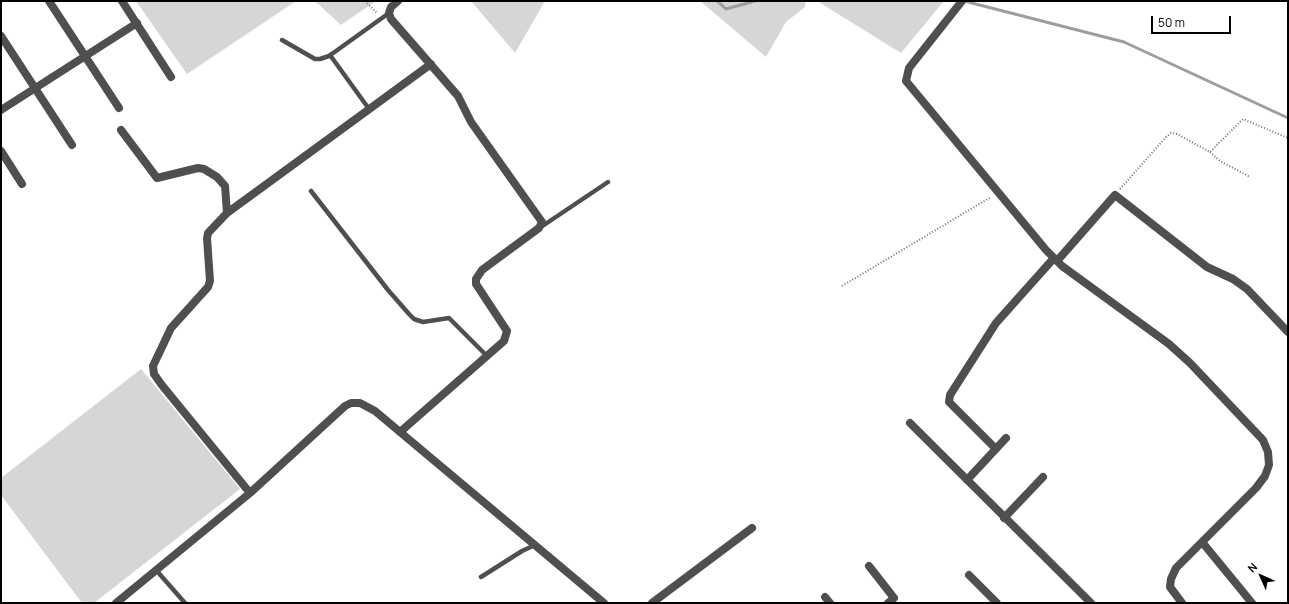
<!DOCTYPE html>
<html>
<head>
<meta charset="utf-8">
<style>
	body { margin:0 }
	#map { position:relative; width:1289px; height:604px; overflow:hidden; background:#fff; font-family:Manrope,sans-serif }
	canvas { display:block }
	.frame { position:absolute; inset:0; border:2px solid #000; pointer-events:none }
	.north { position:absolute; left:1241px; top:556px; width:40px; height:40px; -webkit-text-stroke:3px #fff; paint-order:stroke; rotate:315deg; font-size:11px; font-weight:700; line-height:16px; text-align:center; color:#000 }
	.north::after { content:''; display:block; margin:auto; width:14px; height:18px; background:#000; clip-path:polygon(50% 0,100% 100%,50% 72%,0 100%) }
	.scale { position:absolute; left:1151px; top:16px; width:80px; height:18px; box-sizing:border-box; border:2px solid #000; border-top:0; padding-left:5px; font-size:12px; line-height:14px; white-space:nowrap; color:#000; -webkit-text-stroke:3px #fff; paint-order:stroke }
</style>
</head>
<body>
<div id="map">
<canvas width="1289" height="604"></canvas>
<div class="frame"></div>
<div class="north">N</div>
<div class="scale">50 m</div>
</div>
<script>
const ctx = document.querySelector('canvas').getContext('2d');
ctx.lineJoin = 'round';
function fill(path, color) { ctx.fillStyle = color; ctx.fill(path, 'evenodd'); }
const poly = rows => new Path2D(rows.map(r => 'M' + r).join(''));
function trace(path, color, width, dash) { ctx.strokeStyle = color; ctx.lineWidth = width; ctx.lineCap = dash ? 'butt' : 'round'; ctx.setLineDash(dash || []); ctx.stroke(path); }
fill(poly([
	[136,1,296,1,187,74],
	[315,1,376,1,341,25],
	[471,1,545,1,515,53],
	[700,1,806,1,805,7,786,22,766,57],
	[817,1,944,1,901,53],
	[141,369,240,489,94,603,82,603,1,495,1,478]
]), '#d6d6d6');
trace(poly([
	[717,1,726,9,755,1],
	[964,1,1124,42,1288,118]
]), '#9d9d9d', 3);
trace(poly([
	[365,1,377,13],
	[1210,152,1220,161,1250,177],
	[1120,189,1166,137,1171,133,1177,134,1210,152,1243,119,1288,138],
	[842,286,991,197]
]), '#717171', 2, [1, 2]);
trace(poly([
	[282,40,315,59,320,59,329,56,389,13],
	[330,55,369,109],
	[311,191,388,290,409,314,414,319,423,322,449,318,487,356],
	[541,227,608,182],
	[156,570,185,603],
	[481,577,522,551,535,545]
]), '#4f4f4f', 4.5);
trace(poly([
	[49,1,119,108],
	[122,1,171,77],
	[398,1,391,7,389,13,391,19,458,96,471,122,542,222,539,228,482,270,476,279,476,284,507,331,504,341,400,432],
	[962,1,909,68,906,81,1046,250,1062,266,1169,344,1190,363,1263,440,1268,452,1269,465,1265,476,1256,488,1176,568,1171,579,1170,587,1182,603],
	[1,36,72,145],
	[1,110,137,23],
	[121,130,157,178,198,168,204,169,217,177,225,186,227,213],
	[1,151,22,184],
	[1057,261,1115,195,1207,267,1233,279,1247,289,1288,332],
	[910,423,1091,603],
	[996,449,949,402,950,395,996,323,1054,258],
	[967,480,1006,438],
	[250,493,161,384,154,374,153,366,171,328,208,287,210,281,207,238,208,233,227,213,431,64],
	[1004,518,1043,477],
	[1202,542,1252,603],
	[869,566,894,598,888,603],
	[969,575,997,603],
	[825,597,830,603],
	[116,603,250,493,345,406,351,403,360,403,375,411,604,603],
	[652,603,752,528]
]), '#4f4f4f', 8);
</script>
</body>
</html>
